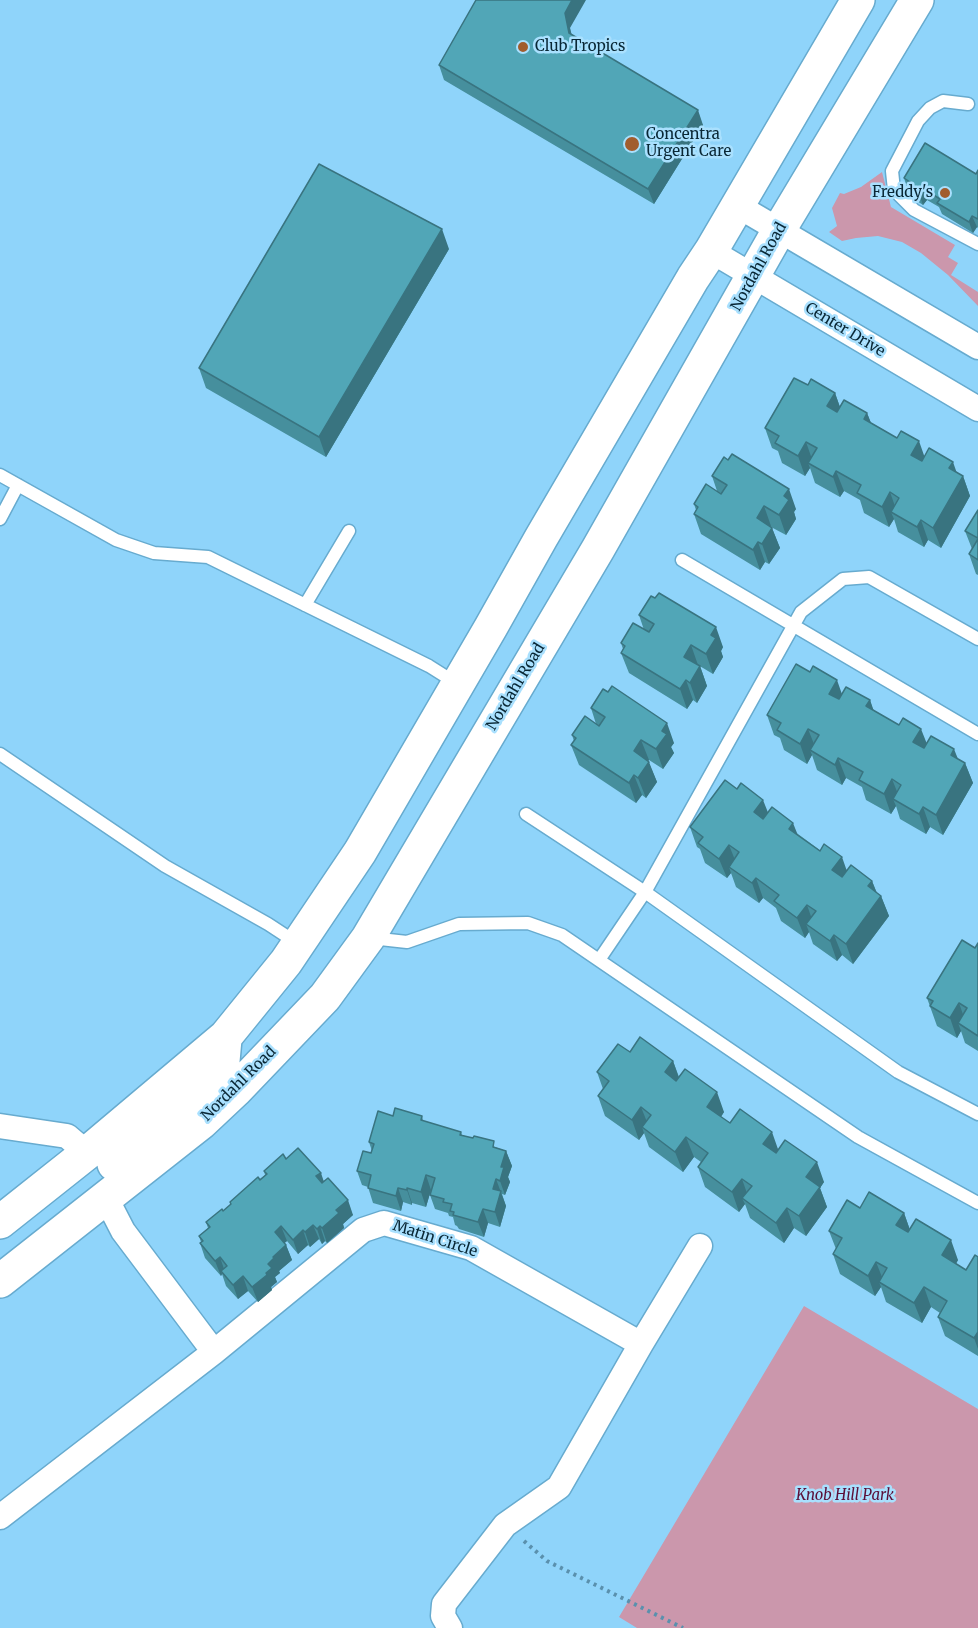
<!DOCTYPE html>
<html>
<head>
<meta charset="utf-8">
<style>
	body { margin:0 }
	canvas { display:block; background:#8fd4fa }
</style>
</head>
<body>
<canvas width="978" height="1628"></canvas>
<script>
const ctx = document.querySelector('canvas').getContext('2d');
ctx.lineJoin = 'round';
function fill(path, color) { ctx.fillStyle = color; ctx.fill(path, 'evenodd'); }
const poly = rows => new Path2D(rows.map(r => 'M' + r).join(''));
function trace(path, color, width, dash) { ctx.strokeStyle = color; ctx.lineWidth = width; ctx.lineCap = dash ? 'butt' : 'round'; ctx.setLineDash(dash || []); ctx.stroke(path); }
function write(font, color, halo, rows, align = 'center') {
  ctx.font = font + ' Merriweather,serif'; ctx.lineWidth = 5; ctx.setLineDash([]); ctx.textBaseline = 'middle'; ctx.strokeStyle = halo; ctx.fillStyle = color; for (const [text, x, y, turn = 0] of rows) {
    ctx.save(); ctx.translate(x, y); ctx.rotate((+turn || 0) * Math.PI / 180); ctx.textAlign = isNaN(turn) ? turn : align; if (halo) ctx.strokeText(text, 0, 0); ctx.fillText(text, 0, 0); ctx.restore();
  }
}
fill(poly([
	[882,172,891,207,955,245,948,257,958,263,951,275,978,292,978,306,948,275,921,253,902,242,878,236,856,238,842,241,829,232,837,226,832,208,840,193,844,194,861,187],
	[804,1306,978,1409,978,1628,637,1628,619,1617]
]), '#cb97ac');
const lane = poly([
	[968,104,943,101,930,108,918,121,892,171,894,190,914,210,978,244],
	[0,475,116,540,154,553,208,557,429,666,456,683],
	[0,519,18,485],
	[682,560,978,734],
	[305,605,349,531],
	[978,639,869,577,843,579,801,612,645,892,898,1072,978,1114],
	[0,754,165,866,268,924,297,943],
	[526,814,645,892,599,960],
	[371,938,407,942,459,924,528,923,562,935,858,1137,978,1203]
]);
const street = poly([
	[738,206,978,347],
	[711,251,978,409],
	[0,1126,67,1136,87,1153],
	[106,1198,123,1231,214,1352],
	[0,1517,214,1352,363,1230,384,1223,471,1248,641,1344],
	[450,1628,443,1616,444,1604,505,1525,559,1487,641,1344,700,1246]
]);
const secondary = poly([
	[114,1164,115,1159,209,1081,223,1061,225,1039],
	[0,1222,87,1153,226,1036,286,962,360,852,491,627,541,538,693,278,711,251,858,0],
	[0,1281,202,1122,235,1091,325,997,368,938,598,549,779,230,917,0]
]);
trace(lane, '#67abcf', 15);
trace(street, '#67abcf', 27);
trace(secondary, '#67abcf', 36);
trace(poly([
	[524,1541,547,1561,683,1628]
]), '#5a90ad', 4, [3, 4.5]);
trace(lane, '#fff', 12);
trace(street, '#fff', 24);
trace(secondary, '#fff', 33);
fill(poly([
	[570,28,571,34,703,125,654,204,444,80,439,65],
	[978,170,978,228,977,227,973,233,942,214,939,207,927,200,923,205,914,199,911,192,908,190,904,178,976,174],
	[449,249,326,457,206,388,199,368],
	[808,385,835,393,840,407,867,413,871,423,925,456,963,476,970,496,941,548,928,540,924,547,898,532,894,519,889,527,864,513,860,500,844,491,840,497,815,483,810,468,805,476,782,463,778,451,772,448,765,428],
	[712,476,796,509,794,512,796,519,786,535,771,527,772,528,780,548,769,564,765,562,760,570,701,534,694,514,696,510,694,504,717,491],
	[978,510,978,575,976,574,969,554,972,549,965,531],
	[639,615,723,647,721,651,723,657,713,674,698,665,700,666,707,686,697,703,693,700,687,709,629,673,621,653,623,649,621,643,644,630],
	[810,672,842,694,870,700,873,710,927,743,965,763,973,783,943,835,930,827,926,834,900,819,896,806,891,814,866,800,862,787,846,778,842,785,817,770,812,755,807,764,784,750,780,738,774,735,767,715],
	[591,708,674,743,671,747,674,753,663,769,649,760,648,761,657,782,646,798,642,795,636,803,579,765,571,745,574,741,572,735,596,724],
	[768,812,847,870,872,881,877,893,881,896,889,916,853,964,842,955,837,961,813,944,809,932,805,938,781,921,776,908,763,898,759,903,736,887,731,873,727,878,705,863,700,849,697,847,690,827],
	[978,943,978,1051,965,1043,961,1031,957,1038,937,1026,927,998,975,948],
	[630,1052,673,1061,679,1077,724,1112,721,1117,730,1123,778,1149,824,1182,820,1188,827,1207,806,1236,794,1228,784,1243,750,1218,745,1204,739,1212,705,1187,698,1167,701,1162,694,1157,683,1172,649,1147,644,1133,639,1140,605,1116,598,1096,603,1089,597,1072],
	[393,1116,422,1116,423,1121,461,1132,462,1135,506,1151,512,1166,508,1177,510,1182,505,1195,502,1194,506,1206,500,1227,488,1223,484,1237,459,1229,457,1226,455,1225,453,1217,449,1216,448,1213,435,1209,430,1195,431,1190,426,1207,412,1203,412,1205,403,1202,401,1211,373,1203,368,1187,362,1185,357,1171,371,1153,372,1151,369,1142],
	[286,1159,324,1181,353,1215,343,1224,344,1228,327,1243,325,1241,322,1244,319,1239,310,1247,308,1245,298,1254,287,1241,284,1243,286,1245,292,1260,279,1271,280,1273,275,1277,277,1282,271,1287,272,1290,258,1302,248,1291,238,1299,226,1286,222,1274,221,1276,205,1258,200,1243,201,1242,199,1236,208,1228,206,1222,223,1211,231,1204,230,1202,265,1175,264,1171],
	[860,1208,904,1213,910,1230,958,1260,956,1264,966,1270,978,1257,978,1356,945,1336,938,1317,940,1313,931,1307,922,1323,886,1302,881,1287,875,1296,840,1274,833,1254,836,1249,829,1231]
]), '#468f9d');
fill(poly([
	[572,0,586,0,570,28,575,48,569,33,565,13],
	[698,110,703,125,654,204,648,189],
	[922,188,927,200,923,205,919,194],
	[972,216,977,227,973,233,969,222],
	[442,229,449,249,326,457,319,437],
	[835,393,842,413,834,426,827,406],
	[867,413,875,433,864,419],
	[919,441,926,461,919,475,911,455],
	[806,442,813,462,808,463,810,468,805,476,798,456],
	[953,462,960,482,963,476,970,496,941,548,933,528,949,468],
	[836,471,844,491,840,497,833,477],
	[789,489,796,509,794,512,796,519,786,535,779,515,784,496],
	[890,492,897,512,891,512,894,519,889,527,882,507],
	[764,506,771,526,764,538,757,518],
	[921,520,928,540,924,547,917,527],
	[772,528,780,548,769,564,762,544],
	[758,542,765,562,760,570,753,550],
	[716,627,723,647,721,651,723,657,713,674,706,654,711,635],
	[691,645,698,665,691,677,684,657],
	[700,666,707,686,697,703,690,683],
	[686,680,693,700,687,709,680,689],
	[837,680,844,700,836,714,829,694],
	[870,700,877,720,866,706],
	[667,723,674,743,671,747,674,753,663,769,656,749,662,731],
	[808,729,816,749,810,750,812,755,807,764,800,744],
	[921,729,929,749,921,762,913,742],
	[641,740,649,760,641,771,634,751],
	[954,749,962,769,951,755],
	[838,758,846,778,842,785,835,765],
	[649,762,657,782,646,798,638,778],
	[965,763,973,783,943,835,936,815],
	[634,775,642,795,636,803,629,783],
	[892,779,900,799,893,799,896,806,891,814,884,794],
	[763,800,771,820,761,832,754,812],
	[923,807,930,827,926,834,919,814],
	[793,823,801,843,789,829],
	[729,845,737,865,729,867,731,873,727,878,719,859],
	[842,857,849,877,840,890,832,870],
	[756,878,763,898,759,903,752,883],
	[872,881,879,899,881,896,889,916,853,964,846,944,868,886],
	[807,905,814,925,806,924,809,932,805,938,797,918],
	[834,935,842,955,837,961,830,941],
	[959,1003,966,1023,958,1023,961,1031,957,1038,950,1018],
	[673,1061,680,1081,672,1092,665,1072],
	[717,1092,724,1112,714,1127,707,1107],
	[641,1107,649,1127,642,1127,644,1133,639,1140,632,1120],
	[772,1132,779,1152,771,1164,763,1144],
	[686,1137,694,1157,683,1172,675,1152],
	[506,1151,512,1166,508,1177,510,1182,505,1195,500,1181,501,1167],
	[817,1162,824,1182,820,1188,827,1207,806,1236,799,1216,806,1177],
	[321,1173,326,1188,316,1176],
	[426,1175,431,1190,426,1207,421,1192],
	[496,1179,506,1206,500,1227,495,1212,493,1189],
	[742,1179,749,1199,742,1198,745,1204,739,1212,732,1192],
	[398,1188,403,1202,401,1211,396,1196],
	[407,1188,412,1203,412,1205,407,1190],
	[348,1200,353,1215,343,1224,344,1228,327,1243,322,1228,336,1210],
	[787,1208,794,1228,784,1243,776,1223],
	[483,1209,488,1223,484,1237,478,1222],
	[904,1213,911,1233,896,1225],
	[313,1225,319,1239,310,1247,305,1232],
	[281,1226,287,1241,280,1247,275,1232],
	[320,1226,325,1241,322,1244,317,1229],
	[303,1230,308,1245,298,1254,293,1240],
	[951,1240,958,1260,949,1275,942,1255],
	[286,1245,292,1260,279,1271,280,1273,275,1277,277,1282,271,1287,272,1290,258,1302,252,1287,266,1273,268,1264,273,1257],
	[220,1257,225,1272,221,1271,222,1274,221,1276,215,1261],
	[876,1262,884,1282,879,1282,881,1287,875,1296,868,1276],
	[243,1276,248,1291,238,1299,233,1285],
	[924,1287,931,1307,922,1323,914,1303],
	[978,1332,978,1349,974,1338]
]), '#397480');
const building = poly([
	[476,0,572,0,565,13,569,33,698,110,648,189,439,65,476,0],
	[925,143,976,174,978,170,978,219,972,216,969,222,937,203,940,199,922,188,919,194,910,188,913,184,904,178,925,143],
	[319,164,442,229,319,437,199,368,319,164],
	[794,378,808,385,811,379,835,393,827,406,837,412,844,400,867,413,864,419,897,438,901,431,919,441,911,455,922,461,929,448,953,462,949,468,963,476,933,528,921,520,917,527,891,512,899,498,890,492,882,507,857,493,861,485,836,471,833,477,808,463,817,448,806,442,798,456,775,443,779,436,765,428,794,378],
	[732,454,789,489,784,496,789,500,779,515,764,506,757,518,772,528,762,544,758,542,753,550,694,514,698,507,694,504,706,484,721,494,727,485,712,476,724,457,728,460,732,454],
	[978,510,978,538,965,531,978,510],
	[978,539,978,560,969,554,978,539],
	[659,593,716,627,711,635,716,638,706,654,691,645,684,657,700,666,690,683,686,680,680,689,621,653,625,646,621,643,633,623,649,632,654,624,639,615,651,596,655,598,659,593],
	[796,664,810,672,813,666,837,680,829,694,839,699,846,687,870,700,866,706,899,725,903,718,921,729,913,742,924,748,931,736,954,749,951,755,965,763,936,815,923,807,919,814,893,799,901,785,892,779,884,794,859,780,863,772,838,758,835,765,810,750,819,735,808,729,800,744,777,730,781,723,767,715,796,664],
	[612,686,667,723,662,731,667,734,656,749,641,740,634,751,649,762,638,778,634,775,629,783,571,745,576,738,572,735,585,716,599,726,605,717,591,708,603,689,608,692,612,686],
	[725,780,737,789,741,783,763,800,754,812,763,819,772,807,793,823,789,829,820,851,824,844,842,857,832,870,842,877,851,865,872,881,868,886,881,896,846,944,834,935,830,941,806,924,816,911,807,905,797,918,774,901,779,895,756,878,752,883,729,867,739,852,729,845,719,859,698,843,703,837,690,827,725,780],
	[962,940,975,948,978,943,978,1036,958,1023,967,1008,959,1003,950,1018,930,1006,933,1001,927,998,962,940],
	[640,1037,673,1061,665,1072,676,1081,685,1069,717,1092,707,1107,730,1123,740,1109,772,1132,763,1144,776,1153,785,1140,817,1162,806,1177,820,1187,799,1216,787,1208,776,1223,742,1198,752,1186,742,1179,732,1192,698,1167,708,1153,686,1137,675,1152,642,1127,651,1115,641,1107,632,1120,598,1096,609,1081,597,1072,618,1044,630,1052,640,1037],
	[395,1108,422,1116,421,1120,461,1132,460,1135,473,1138,474,1136,494,1141,493,1147,506,1151,501,1167,504,1167,500,1181,496,1179,493,1189,501,1191,495,1212,483,1209,478,1222,453,1215,454,1212,450,1211,452,1204,443,1202,444,1199,430,1195,435,1178,426,1175,421,1192,407,1188,407,1190,398,1188,396,1196,368,1188,371,1175,357,1171,363,1151,371,1153,374,1144,369,1142,378,1111,393,1116,395,1108],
	[298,1148,321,1173,316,1176,322,1183,328,1178,348,1200,336,1210,339,1213,322,1228,320,1226,317,1229,313,1225,305,1232,303,1230,293,1240,281,1226,275,1232,286,1245,273,1257,274,1258,268,1264,272,1268,266,1273,267,1275,252,1287,243,1276,233,1285,221,1271,227,1266,220,1257,215,1261,200,1243,203,1241,199,1236,210,1227,206,1222,222,1209,223,1211,231,1204,230,1202,258,1177,260,1180,267,1174,264,1171,283,1154,286,1159,298,1148],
	[869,1192,904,1213,896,1225,908,1232,916,1219,951,1240,942,1255,966,1270,975,1255,978,1257,978,1332,974,1338,938,1317,947,1301,924,1287,914,1303,879,1282,887,1268,876,1262,868,1276,833,1254,842,1238,829,1231,847,1200,860,1208,869,1192]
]);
fill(building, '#51a6b7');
trace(building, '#397480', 1.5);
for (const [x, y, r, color] of [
	[523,47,6,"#a15d2e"],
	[632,144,8,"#a15d2e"],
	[945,193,6,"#a15d2e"]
]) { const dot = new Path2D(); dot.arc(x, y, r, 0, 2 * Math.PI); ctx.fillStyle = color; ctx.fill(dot); trace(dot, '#a9e0fe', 2); }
write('15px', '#092735', '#a9e0fe', [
	["Club Tropics",535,47],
	["Concentra",646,135],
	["Urgent Care",646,152],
	["Freddy's",933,193,"right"]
], 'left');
write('15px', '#092735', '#a9e0fe', [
	["Nordahl Road",759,267,-61],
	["Center Drive",845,330,31],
	["Nordahl Road",516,687,-59],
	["Nordahl Road",239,1084,-45],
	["Matin Circle",435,1239,18]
]);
write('italic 15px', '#5b0f38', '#a9e0fe', [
	["Knob Hill Park",845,1496]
]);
</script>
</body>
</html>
